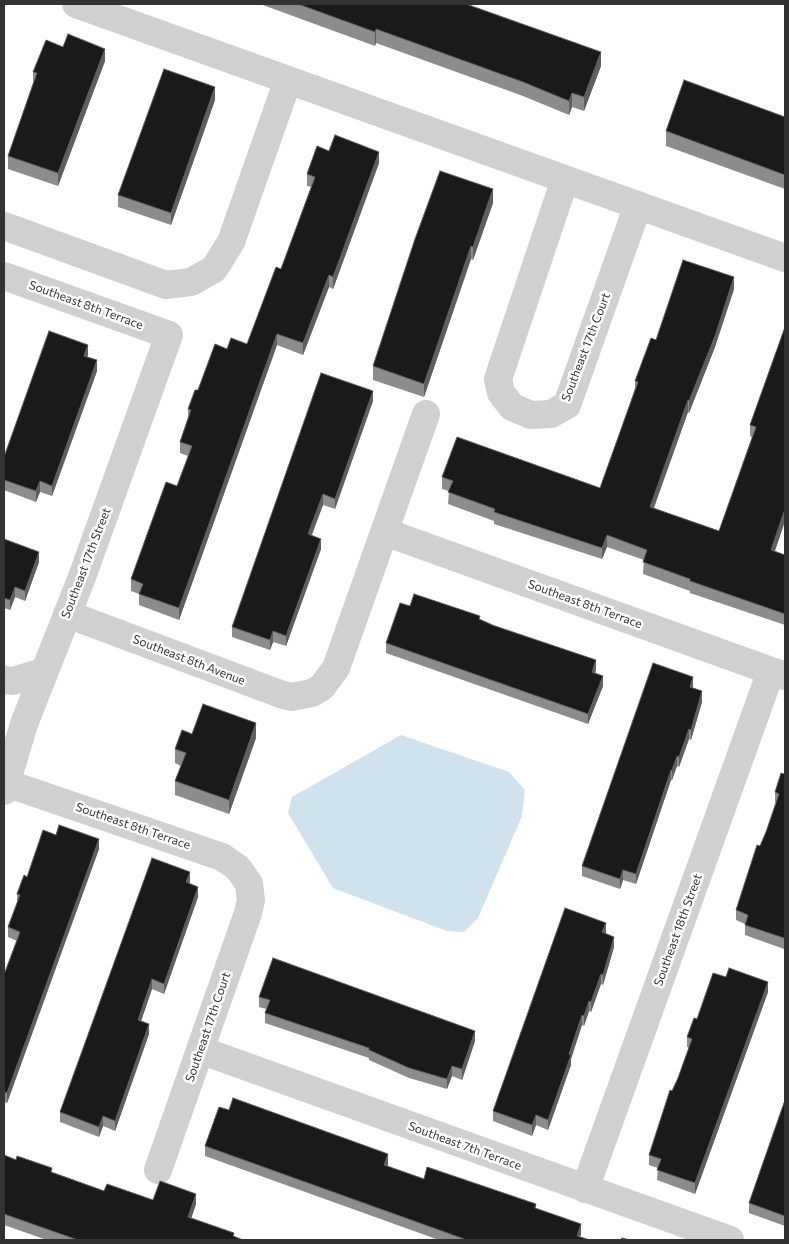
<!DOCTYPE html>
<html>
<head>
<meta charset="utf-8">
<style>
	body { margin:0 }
	#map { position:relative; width:789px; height:1244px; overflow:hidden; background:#fff; font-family:Commissioner,sans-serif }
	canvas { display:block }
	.frame { position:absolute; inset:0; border:5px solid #333; pointer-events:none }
</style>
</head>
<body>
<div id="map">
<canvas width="789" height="1244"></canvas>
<div class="frame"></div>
</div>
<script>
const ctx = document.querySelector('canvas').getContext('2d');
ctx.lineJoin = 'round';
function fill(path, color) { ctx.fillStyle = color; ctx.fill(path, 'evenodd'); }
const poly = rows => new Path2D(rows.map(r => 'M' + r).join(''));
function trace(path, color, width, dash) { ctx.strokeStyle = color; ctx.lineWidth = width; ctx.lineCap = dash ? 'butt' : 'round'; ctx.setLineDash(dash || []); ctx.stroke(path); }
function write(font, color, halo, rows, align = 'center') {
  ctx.font = font + ' Commissioner,sans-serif'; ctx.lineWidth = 5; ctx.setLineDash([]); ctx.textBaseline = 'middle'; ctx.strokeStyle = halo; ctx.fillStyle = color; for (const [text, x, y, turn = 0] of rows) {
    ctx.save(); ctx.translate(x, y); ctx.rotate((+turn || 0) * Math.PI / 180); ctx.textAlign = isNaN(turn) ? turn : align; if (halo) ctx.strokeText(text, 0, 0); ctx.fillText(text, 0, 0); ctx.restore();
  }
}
fill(poly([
	[401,735,509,772,525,790,522,816,478,918,464,932,447,931,333,888,288,813,292,797]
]), '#cfe2ee');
trace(poly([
	[76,4,785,258],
	[565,179,498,379,501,393,512,407,531,415,551,414,567,405,638,205],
	[4,226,166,285,191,282,214,269,231,242,288,80],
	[4,276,169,335,82,577,24,724,4,791],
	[385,532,785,676],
	[67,614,283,695,292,697,312,693,322,687,336,668,426,414],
	[4,680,13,681,42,672],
	[6,783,222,857,238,868,249,884,251,900,248,913,158,1170],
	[200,1050,730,1240],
	[585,1189,771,671]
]), '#d0d0d0', 28);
fill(poly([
	[260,4,466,4,601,66,584,111,572,107,569,115,523,96,376,43,375,46],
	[63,47,105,61,58,186,8,169,8,156,33,83,33,72],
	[215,100,171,225,118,207,118,195],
	[785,117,785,189,666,146,666,131],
	[329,151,379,163,333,289,329,287,303,355,277,345,179,620,139,605,139,594,131,591,131,579,177,486,188,456,180,453,180,442,188,418,188,409,198,390,227,349,247,344,281,269,312,187,307,186,307,174],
	[493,203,473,260,471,259,424,397,373,380,373,366],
	[734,289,715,347,689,413,688,412,654,508,719,531,752,437,750,436,750,425,785,327,785,521,775,551,785,555,785,625,690,593,690,591,643,574,644,560,607,547,602,559,494,524,494,521,448,504,449,491,442,489,442,477,600,488,635,389,635,381,656,340],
	[88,355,87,357,97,371,52,496,40,492,36,502,4,490,4,457],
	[373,401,335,509,323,505,312,535,321,549,286,646,273,642,270,650,232,637,232,627],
	[4,539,39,562,25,601,15,597,10,610,4,608],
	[410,606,480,619,596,670,595,673,603,686,588,724,386,653,386,643],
	[693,687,692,688,702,702,691,740,689,739,679,767,677,766,672,780,671,780,636,884,623,880,620,889,582,876,582,866],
	[192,734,256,738,229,814,175,795,175,781,181,766,175,763,175,749],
	[785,771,785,944,784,949,745,935,745,924,736,920,736,910,760,846,766,832,776,803,775,802,775,792],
	[99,849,7,1103,4,1102,4,971,5,972,17,941,8,937,8,927,17,903,17,894,27,877],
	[190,882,189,883,198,897,164,994,152,989,141,1021,149,1034,115,1131,103,1126,99,1137,60,1122,60,1112],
	[606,933,605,934,614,947,603,985,601,984,591,1012,589,1011,584,1026,582,1025,571,1059,571,1065,548,1130,536,1125,532,1136,493,1121,493,1111],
	[768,992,695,1194,657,1180,658,1168,649,1165,649,1155,672,1091,678,1078,689,1048,687,1047,687,1037,697,1019],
	[259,997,475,1041,462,1080,452,1076,447,1089,409,1078,369,1060,369,1058,265,1023,265,1013,266,1009,259,1007],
	[785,1100,785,1226,749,1213,749,1203],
	[205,1146,388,1164,388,1166,424,1179,536,1208,581,1234,580,1237,590,1240,439,1240,205,1156],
	[4,1155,104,1191,153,1200,196,1204,191,1218,243,1240,47,1240,4,1225]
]), '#8c8c8c');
fill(poly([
	[376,29,376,43,375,46,375,32],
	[105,49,105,61,58,186,58,173],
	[601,52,601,66,584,111,584,97],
	[215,87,215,100,171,225,171,213],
	[572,93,572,107,569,115,569,101],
	[379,152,379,163,333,289,333,277],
	[493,189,493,203,473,260,473,247],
	[471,246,471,259,424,397,424,384],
	[329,275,329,287,303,355,303,343],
	[734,277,734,289,715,347,689,413,689,401],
	[277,334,277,345,179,620,179,608],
	[88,345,88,355,84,366,84,356],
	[97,360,97,371,52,496,52,486],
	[373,391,373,401,335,509,335,499],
	[688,400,688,412,650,518,650,507],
	[40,481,40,492,36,502,36,491],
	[323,494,323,505,308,544,308,534],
	[785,509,785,521,771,562,771,550],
	[607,535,607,547,602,559,602,548],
	[321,539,321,549,286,646,286,636],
	[39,552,39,562,25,601,25,591],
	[15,587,15,597,10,610,10,600],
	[273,631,273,642,270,650,270,640],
	[596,660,596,670,592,682,592,672],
	[603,676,603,686,588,724,588,714],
	[693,677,693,687,690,697,690,687],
	[702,691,702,702,691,740,691,730],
	[256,723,256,738,229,814,229,800],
	[689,729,689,739,679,767,679,757],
	[677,756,677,766,672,780,672,770],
	[671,770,671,780,636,884,636,874],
	[99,839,99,849,7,1103,7,1093],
	[623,870,623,880,620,889,620,879],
	[190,872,190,882,186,892,186,882],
	[198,887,198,897,164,994,164,984],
	[606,923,606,933,602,943,602,932],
	[785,934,785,944,784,949,784,938],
	[614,937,614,947,603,985,603,975],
	[601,974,601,984,591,1012,591,1002],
	[152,979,152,989,138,1030,138,1020],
	[768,982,768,992,695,1194,695,1183],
	[589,1001,589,1011,584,1026,584,1016],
	[582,1015,582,1025,571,1059,571,1065,548,1130,548,1120,569,1054],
	[149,1024,149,1034,115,1131,115,1121],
	[475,1031,475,1041,462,1080,462,1069],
	[452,1066,452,1076,447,1089,447,1079],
	[536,1115,536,1125,532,1136,532,1125],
	[103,1116,103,1126,99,1137,99,1127],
	[388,1154,388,1164,384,1175,384,1165],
	[196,1194,196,1204,188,1228,188,1217],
	[581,1224,581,1234,579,1240,577,1236]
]), '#5f5f5f');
const building = poly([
	[298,4,466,4,601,52,584,97,572,93,569,101,523,82,376,29,375,32,298,4],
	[68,34,105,49,58,173,8,156,37,73,33,72,46,40,63,47,68,34],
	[164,69,215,87,171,213,118,195,164,69],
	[684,80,785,117,785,175,666,131,684,80],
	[335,135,379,152,333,277,329,275,303,343,277,334,179,608,139,594,143,584,131,579,166,482,177,486,192,446,180,442,191,410,188,409,195,390,198,390,215,344,227,349,231,338,247,344,276,267,281,269,315,177,307,174,317,146,329,151,335,135],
	[440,171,493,189,473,247,471,246,424,384,373,366,415,239,440,171],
	[683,260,734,277,715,336,689,401,688,400,650,507,719,531,756,427,750,425,785,327,785,509,771,550,785,555,785,614,690,581,690,579,643,562,647,550,607,535,602,548,494,512,495,509,448,492,453,481,442,477,457,437,600,488,638,382,635,381,651,338,656,340,683,260],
	[49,331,88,345,84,356,97,360,52,486,40,481,36,491,4,480,4,457,49,331],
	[321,373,373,391,335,499,323,494,308,534,321,539,286,636,273,631,270,640,232,627,321,373],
	[4,539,39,552,25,591,15,587,10,600,4,598,4,539],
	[414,594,480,616,479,619,492,625,596,660,592,672,603,676,588,714,386,643,400,603,410,606,414,594],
	[653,663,693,677,690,687,702,691,691,730,689,729,679,757,677,756,672,770,671,770,636,874,623,870,620,879,582,866,653,663],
	[203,704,256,723,229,800,175,781,186,753,175,749,182,730,192,734,203,704],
	[785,771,785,934,784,938,745,925,748,915,736,910,757,845,760,846,766,832,779,794,775,792,781,773,784,774,785,771],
	[59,825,99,839,7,1093,4,1092,4,971,5,972,20,932,8,927,20,895,17,894,24,875,27,877,43,830,56,835,59,825],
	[152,858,190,872,186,882,198,887,164,984,152,979,138,1020,149,1024,115,1121,103,1116,99,1127,60,1112,152,858],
	[565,908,606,923,602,932,614,937,603,975,601,974,591,1002,589,1001,584,1016,582,1015,569,1054,571,1055,548,1120,536,1115,532,1125,493,1111,565,908],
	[273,958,475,1031,462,1069,452,1066,447,1079,409,1068,369,1050,369,1048,265,1013,270,1000,259,997,273,958],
	[729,968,768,982,695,1183,657,1170,661,1159,649,1155,670,1090,672,1091,678,1078,692,1039,687,1037,694,1018,697,1019,713,973,726,977,729,968],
	[233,1098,388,1154,384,1165,424,1179,427,1167,536,1204,535,1208,581,1224,577,1236,590,1240,467,1240,205,1146,219,1107,229,1110,233,1098],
	[785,1100,785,1216,749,1203,785,1100],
	[4,1155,16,1160,17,1156,52,1168,51,1172,104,1191,107,1184,153,1200,160,1181,196,1194,188,1217,234,1233,233,1236,243,1240,78,1240,4,1214,4,1155],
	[622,1238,630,1240,621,1240,622,1238]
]);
fill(building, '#1a1a1a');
trace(building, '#5f5f5f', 1);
write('12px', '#333', '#fff', [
	["Southeast 8th Terrace",86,305,20],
	["Southeast 17th Court",586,347,-69],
	["Southeast 17th Street",86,563,-69],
	["Southeast 8th Terrace",585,604,20],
	["Southeast 8th Avenue",189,660,21],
	["Southeast 8th Terrace",133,826,19],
	["Southeast 18th Street",678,930,-70],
	["Southeast 17th Court",208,1027,-71],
	["Southeast 7th Terrace",465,1146,20]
]);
</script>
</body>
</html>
